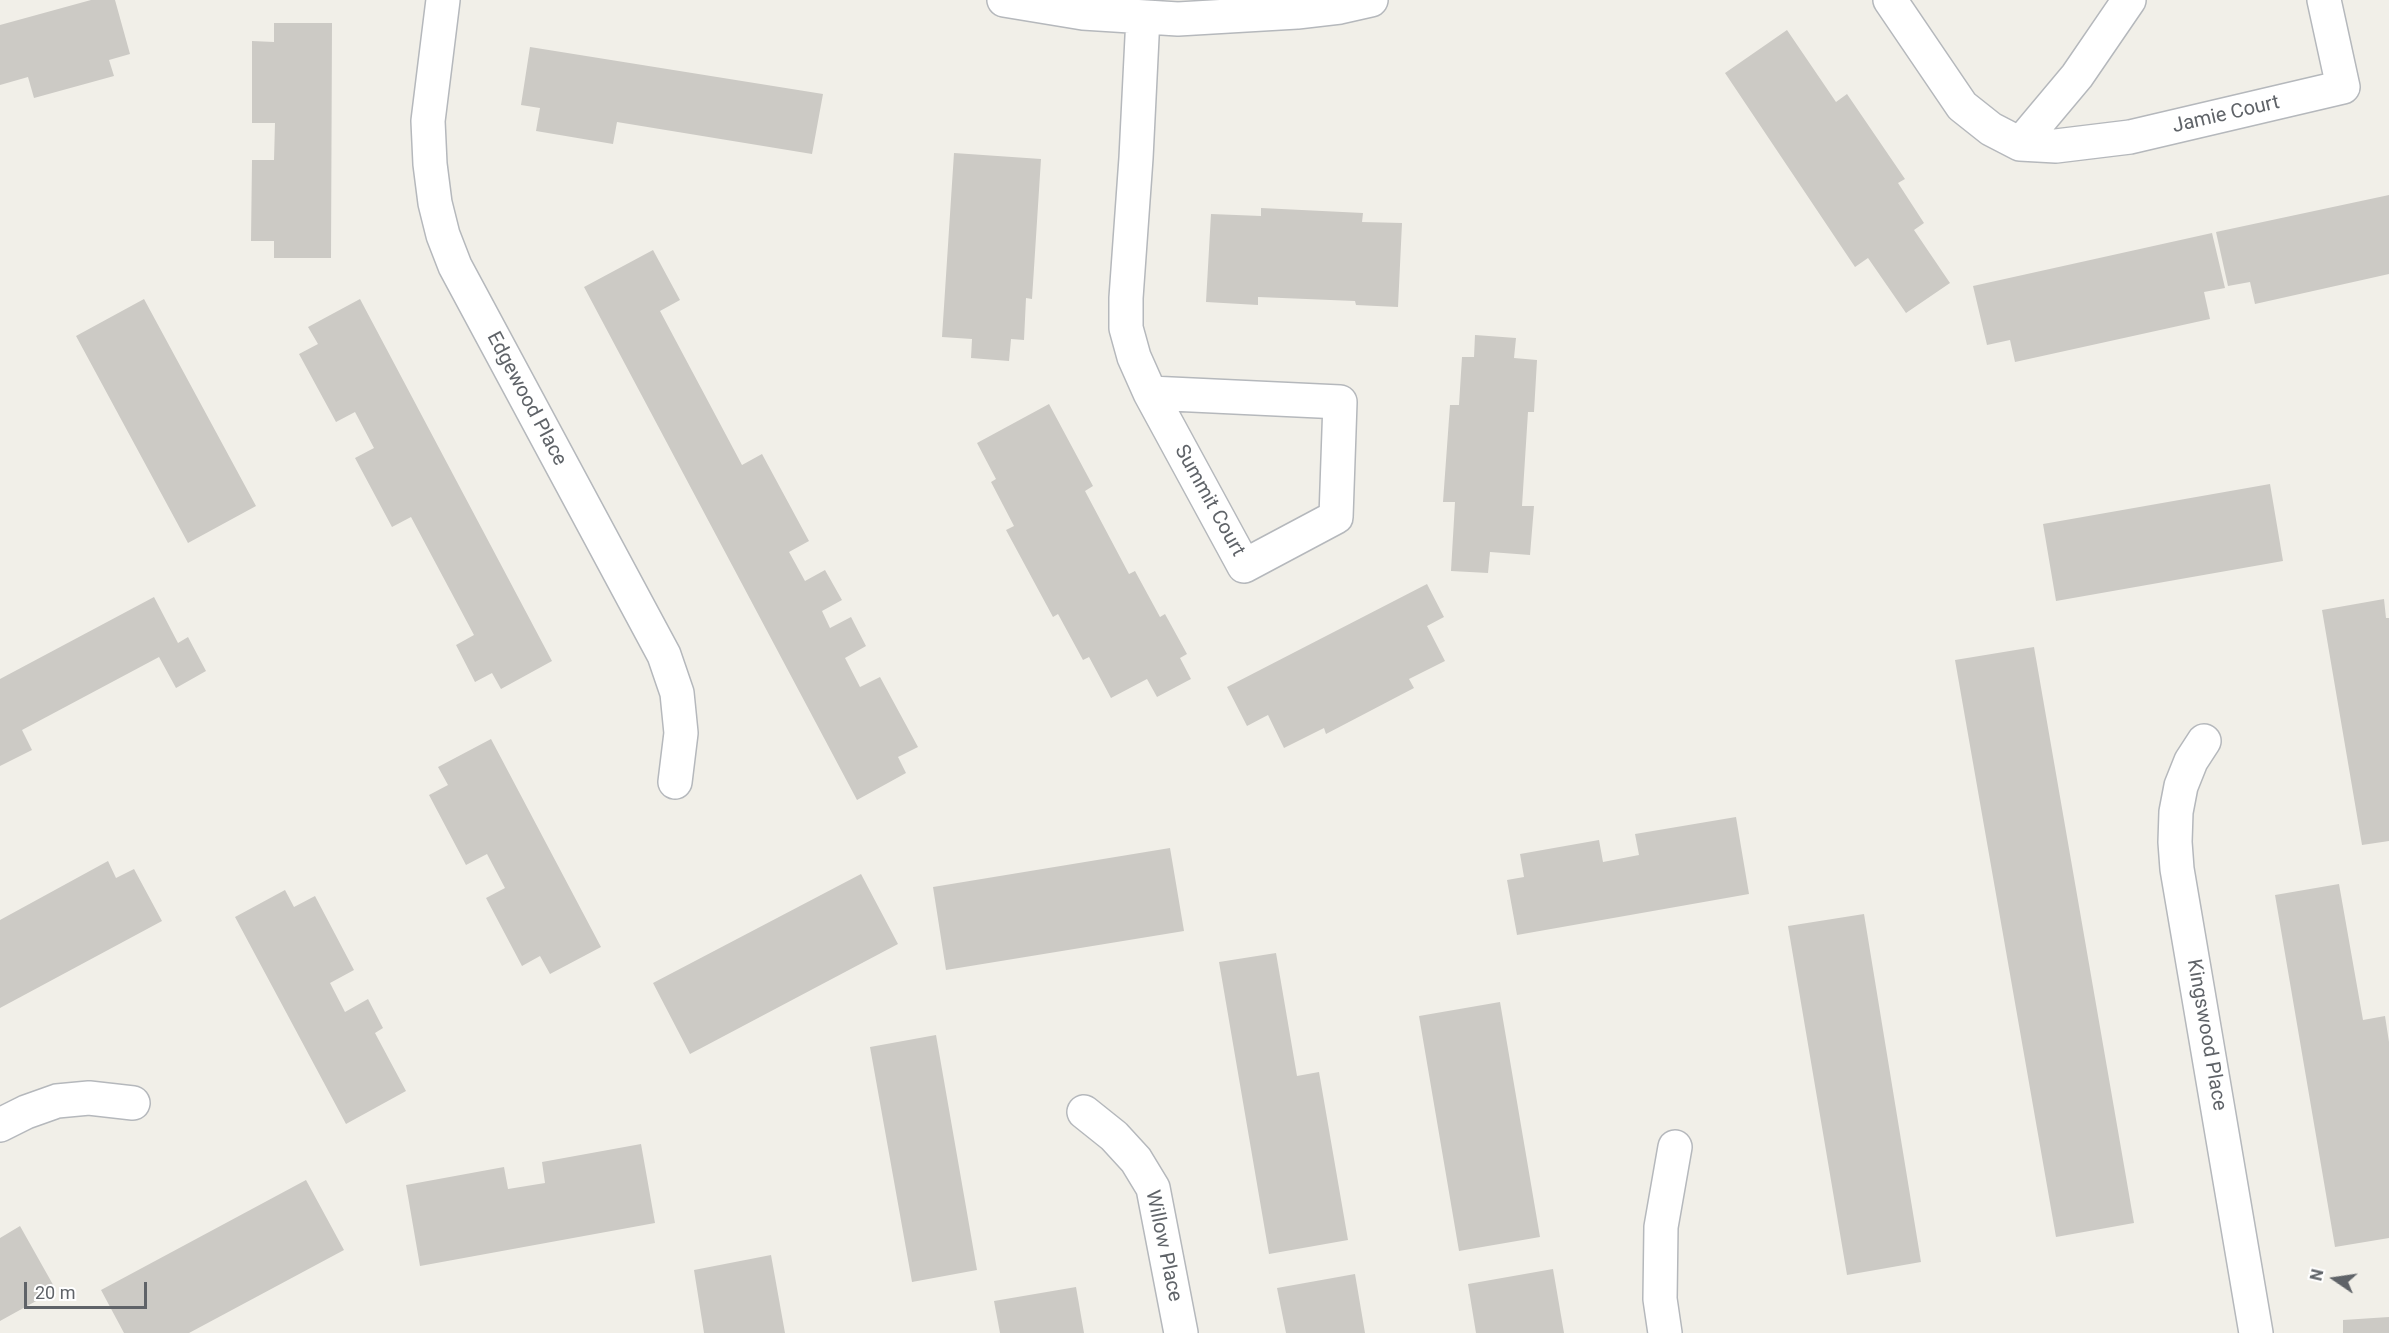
<!DOCTYPE html>
<html>
<head>
<meta charset="utf-8">
<style>
	body { margin:0 }
	#map { position:relative; width:2389px; height:1333px; overflow:hidden; background:#f1efe8; font-family:Roboto,sans-serif }
	canvas { display:block }
	.north { position:absolute; left:2305px; top:1249px; width:60px; height:60px; -webkit-text-stroke:4px #fff; paint-order:stroke; rotate:283deg; font-size:16px; font-weight:700; line-height:24px; text-align:center; color:#5f6368 }
	.north::after { content:''; display:block; margin:auto; width:21px; height:27px; background:#5f6368; clip-path:polygon(50% 0,100% 100%,50% 72%,0 100%) }
	.scale { position:absolute; left:24px; top:1282px; width:123px; height:27px; box-sizing:border-box; border:3px solid #5f6368; border-top:0; padding-left:8px; font-size:18px; line-height:21px; white-space:nowrap; color:#5f6368; -webkit-text-stroke:4px #fff; paint-order:stroke }
</style>
</head>
<body>
<div id="map">
<canvas width="2389" height="1333"></canvas>
<div class="north">N</div>
<div class="scale">20 m</div>
</div>
<script>
const ctx = document.querySelector('canvas').getContext('2d');
ctx.lineJoin = 'round';
function fill(path, color) { ctx.fillStyle = color; ctx.fill(path, 'evenodd'); }
const poly = rows => new Path2D(rows.map(r => 'M' + r).join(''));
function trace(path, color, width, dash) { ctx.strokeStyle = color; ctx.lineWidth = width; ctx.lineCap = dash ? 'butt' : 'round'; ctx.setLineDash(dash || []); ctx.stroke(path); }
function write(font, color, halo, rows, align = 'center') {
  ctx.font = font + ' Roboto,sans-serif'; ctx.lineWidth = 4.5; ctx.setLineDash([]); ctx.textBaseline = 'middle'; ctx.strokeStyle = halo; ctx.fillStyle = color; for (const [text, x, y, turn = 0] of rows) {
    ctx.save(); ctx.translate(x, y); ctx.rotate((+turn || 0) * Math.PI / 180); ctx.textAlign = isNaN(turn) ? turn : align; if (halo) ctx.strokeText(text, 0, 0); ctx.fillText(text, 0, 0); ctx.restore();
  }
}
fill(poly([
	[91,0,115,0,130,54,109,60,114,76,34,98,28,77,0,85,0,25],
	[274,23,332,23,331,258,274,258,274,241,251,241,252,160,274,160,275,123,252,123,252,41,274,42],
	[1787,30,1836,102,1847,94,1905,179,1898,183,1924,223,1914,230,1950,283,1906,313,1868,258,1855,267,1725,73],
	[530,47,823,94,812,154,617,122,613,144,536,131,540,108,521,105],
	[954,153,1041,159,1032,299,1026,298,1024,340,1011,339,1009,361,971,358,972,339,942,337],
	[2389,195,2389,274,2255,304,2250,282,2228,286,2216,232],
	[1261,208,1363,213,1362,222,1402,223,1398,307,1356,305,1355,301,1258,297,1258,305,1206,302,1211,214,1261,216],
	[2212,233,2225,288,2204,292,2210,319,2015,362,2010,340,1987,345,1973,286],
	[653,250,680,300,660,311,742,465,762,454,809,541,789,552,805,581,825,570,842,600,822,611,830,628,851,617,866,646,845,658,860,687,880,677,918,747,898,757,906,773,857,800,584,287],
	[144,299,256,506,188,543,76,336],
	[360,299,552,661,501,689,492,673,475,682,456,645,474,635,411,517,392,527,355,458,374,448,355,412,336,422,299,354,318,344,308,327],
	[1475,335,1516,338,1514,358,1537,360,1534,412,1528,412,1522,506,1534,506,1530,555,1490,552,1488,573,1451,571,1455,502,1443,502,1450,405,1459,405,1462,357,1474,357],
	[1049,404,1093,486,1085,491,1129,574,1135,571,1160,617,1165,614,1187,654,1180,658,1191,679,1157,697,1147,679,1111,698,1089,657,1083,660,1058,614,1053,617,1006,530,1014,526,991,482,996,479,977,443],
	[2270,484,2283,561,2056,601,2043,524],
	[1427,584,1444,617,1427,626,1445,661,1409,679,1414,688,1326,734,1324,728,1284,748,1268,715,1247,726,1227,687],
	[154,597,178,643,188,637,206,671,176,688,159,657,22,730,32,750,0,766,0,679],
	[2384,599,2386,618,2389,618,2389,841,2362,845,2322,610],
	[2034,647,2134,1223,2056,1237,1955,660],
	[491,739,601,947,550,974,540,956,522,966,486,898,505,888,487,854,466,865,429,795,448,785,438,767],
	[1736,817,1749,894,1517,935,1507,880,1524,877,1520,854,1599,840,1603,862,1639,855,1635,834],
	[1170,848,1184,931,946,970,933,887],
	[108,861,116,878,134,869,162,921,0,1008,0,920],
	[861,874,898,944,690,1054,653,983],
	[2339,884,2363,1020,2385,1016,2389,1042,2389,1238,2335,1247,2275,895],
	[285,890,294,907,315,896,354,970,330,983,345,1012,368,999,383,1028,375,1033,406,1091,346,1124,235,917],
	[1864,914,1921,1262,1847,1275,1788,926],
	[1276,953,1297,1076,1319,1072,1348,1240,1269,1254,1219,962],
	[1500,1002,1540,1237,1459,1251,1419,1016],
	[936,1035,977,1270,912,1282,870,1047],
	[641,1144,655,1223,420,1266,406,1185,504,1167,508,1189,545,1183,542,1162],
	[306,1180,344,1250,189,1333,124,1333,101,1290],
	[20,1226,56,1290,0,1321,0,1238],
	[771,1255,785,1333,704,1333,694,1270],
	[1553,1269,1564,1333,1476,1333,1468,1284],
	[1355,1274,1365,1333,1286,1333,1277,1288],
	[1076,1287,1084,1333,1000,1333,994,1301],
	[2389,1317,2389,1333,2343,1333,2343,1320]
]), '#cccac5');
const minor = poly([
	[443,0,428,121,430,164,435,203,443,235,455,266,664,655,677,693,681,733,675,782],
	[1004,0,1083,13,1178,19,1297,12,1340,7,1371,0],
	[1890,0,1962,106,1991,129,2020,144,2056,146,2130,137,2343,87,2324,0],
	[1143,17,1136,158,1126,298,1126,328,1134,357,1150,393,1244,566,1336,517,1340,402,1150,393],
	[2020,144,2077,76,2129,0],
	[2204,741,2191,761,2181,786,2176,812,2175,842,2177,869,2256,1333],
	[1084,1112,1114,1136,1136,1160,1153,1188,1181,1333],
	[0,1125,26,1112,57,1101,89,1098,133,1103],
	[1665,1333,1660,1299,1661,1227,1675,1147]
]);
trace(minor, '#b5b8bc', 36);
trace(minor, '#fff', 33);
write('20px', '#5f6368', '#fff', [
	["Jamie Court",2226,115,-13],
	["Edgewood Place",526,399,62],
	["Summit Court",1209,501,61],
	["Kingswood Place",2206,1035,80],
	["Willow Place",1163,1246,78]
]);
</script>
</body>
</html>
